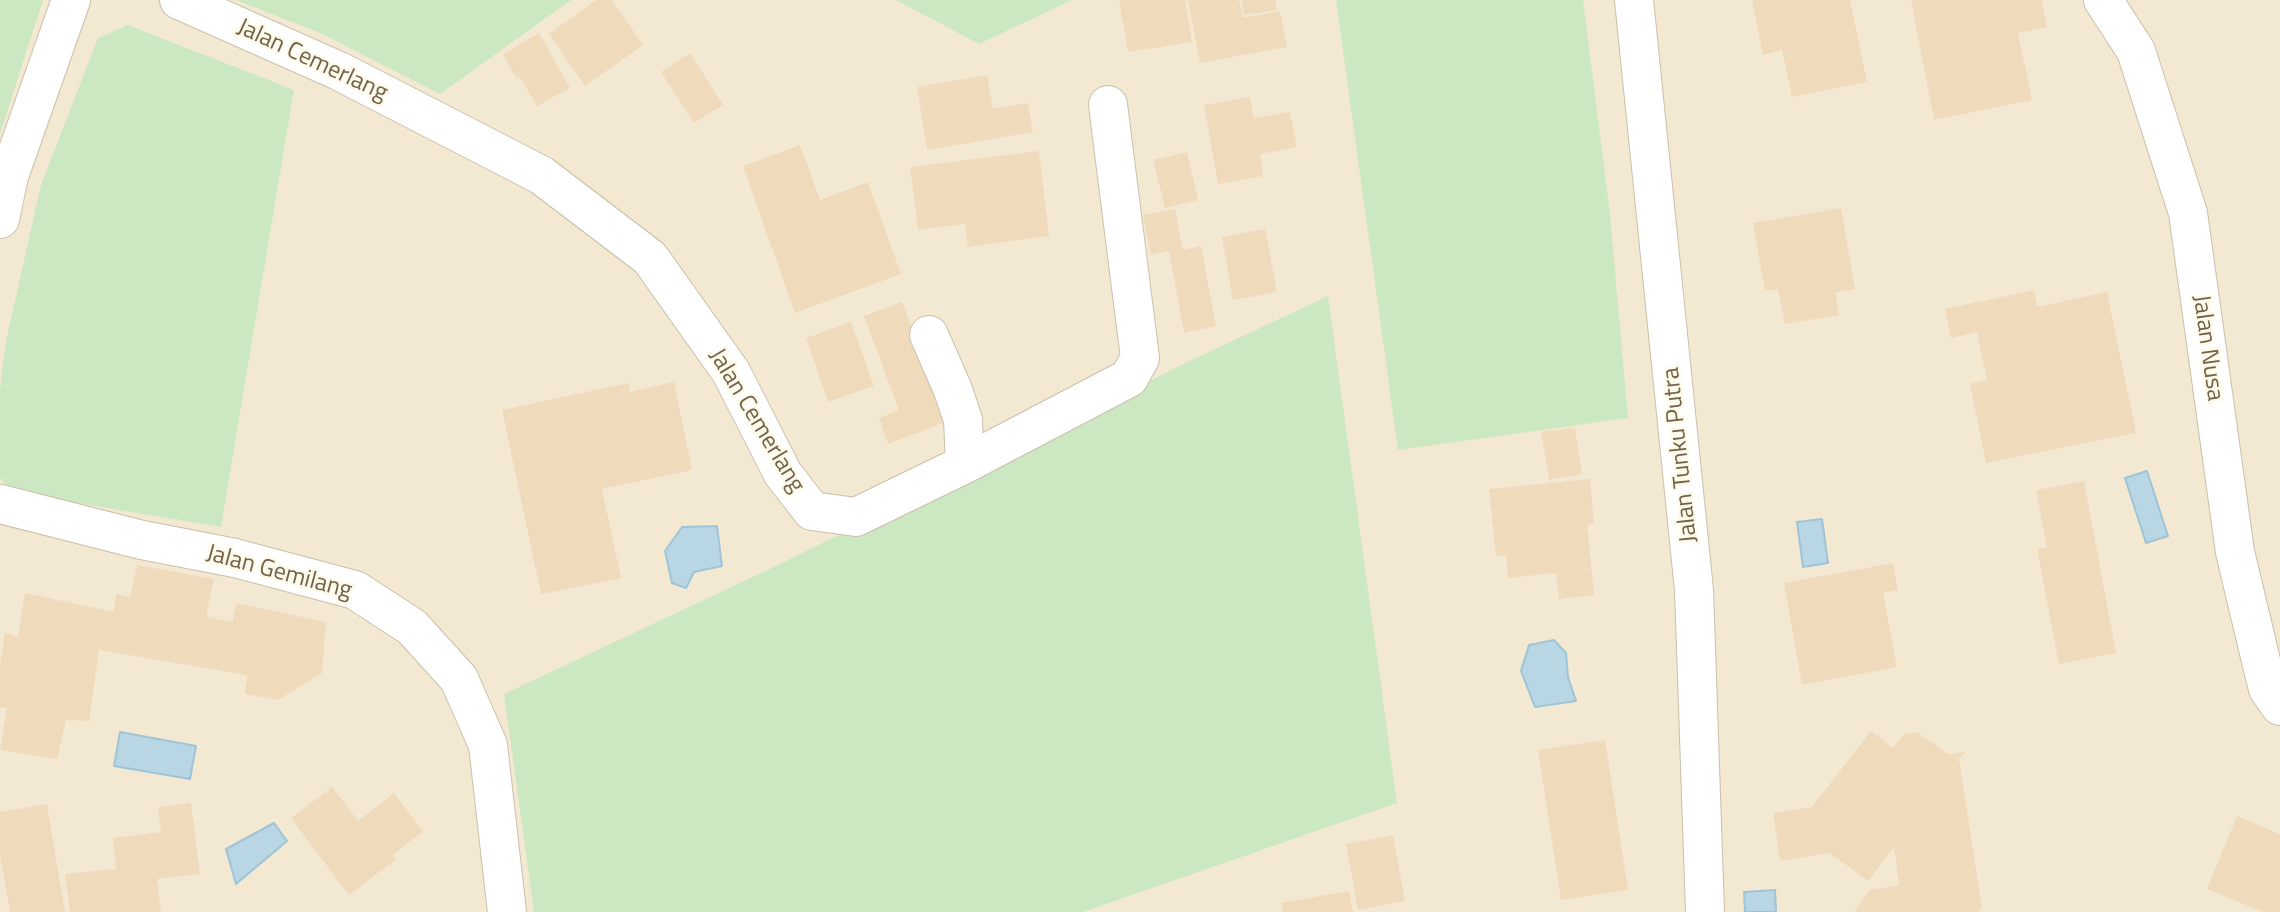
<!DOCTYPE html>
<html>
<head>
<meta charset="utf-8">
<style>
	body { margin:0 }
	canvas { display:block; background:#fbf6e4 }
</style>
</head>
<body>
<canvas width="2280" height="912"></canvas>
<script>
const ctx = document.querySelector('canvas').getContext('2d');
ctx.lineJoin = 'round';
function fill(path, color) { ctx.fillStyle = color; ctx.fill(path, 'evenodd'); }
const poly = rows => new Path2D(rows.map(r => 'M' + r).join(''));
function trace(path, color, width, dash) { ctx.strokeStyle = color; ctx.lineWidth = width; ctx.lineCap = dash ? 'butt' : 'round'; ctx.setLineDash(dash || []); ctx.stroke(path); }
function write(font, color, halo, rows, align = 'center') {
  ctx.font = font + ' "Titillium Web",sans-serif'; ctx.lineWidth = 5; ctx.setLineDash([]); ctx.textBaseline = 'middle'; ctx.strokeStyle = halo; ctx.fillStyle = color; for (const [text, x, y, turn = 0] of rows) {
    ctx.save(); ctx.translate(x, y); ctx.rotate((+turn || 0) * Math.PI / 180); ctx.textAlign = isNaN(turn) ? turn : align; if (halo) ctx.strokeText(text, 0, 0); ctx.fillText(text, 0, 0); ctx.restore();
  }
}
fill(poly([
	[0,0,2280,0,2280,912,0,912]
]), '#f3e9d2');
fill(poly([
	[0,0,43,0,0,134],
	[236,0,571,0,440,94,320,33],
	[896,0,1072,0,979,44],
	[1336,0,1583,0,1610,214,1628,418,1398,450],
	[128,25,294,90,221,527,12,492,0,478,0,389,6,341,41,185,98,38],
	[1328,296,1397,803,1083,912,534,912,504,694,778,565,1194,359]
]), '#cbe8c3');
const water = poly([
	[2147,471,2168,536,2146,543,2125,478,2147,471],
	[1822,519,1828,563,1803,567,1797,522,1822,519],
	[717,526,722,566,694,572,686,588,672,583,665,551,682,527,717,526],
	[1554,640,1566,653,1568,677,1576,701,1535,707,1521,671,1529,645,1554,640],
	[120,732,196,746,190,779,114,766,120,732],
	[274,823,287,841,236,884,226,849,274,823],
	[1775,890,1776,912,1745,912,1744,892,1775,890]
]);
fill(water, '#b9d6e4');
trace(water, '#9fc4d6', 2);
fill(poly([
	[596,0,612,0,643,45,585,86,549,34],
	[1119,0,1185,0,1192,42,1128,52],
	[1188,0,1239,0,1243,18,1280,11,1287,47,1200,63],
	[1242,0,1275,0,1277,10,1244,15],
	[1752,0,1850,0,1867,82,1792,97,1782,50,1763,55],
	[1911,0,2042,0,2047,27,2018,33,2032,100,1934,120],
	[539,33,570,88,537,106,520,77,517,79,503,54],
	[690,53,723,105,694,123,661,72],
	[987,75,993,109,1028,103,1033,132,927,150,917,87],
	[1250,97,1254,118,1290,112,1297,147,1260,154,1263,176,1218,184,1204,105],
	[800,145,820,200,868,182,901,274,795,313,743,166],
	[1039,151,1049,236,968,247,965,224,918,230,910,167],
	[1187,152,1198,200,1165,208,1153,160],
	[1841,208,1855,289,1835,292,1839,315,1785,324,1778,289,1765,291,1753,223],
	[1175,209,1183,250,1201,246,1216,326,1184,333,1169,251,1151,255,1143,215],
	[1265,229,1277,292,1233,300,1222,237],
	[2034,290,2037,307,2107,292,2136,433,1986,463,1970,384,1987,380,1977,332,1951,338,1945,309],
	[902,302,946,422,888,444,879,418,899,410,864,316],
	[851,322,874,386,828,402,806,338],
	[674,382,692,470,602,489,621,578,541,594,502,410,628,383,630,392],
	[1575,428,1582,474,1549,480,1541,432],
	[1590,479,1594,524,1587,525,1594,595,1559,599,1556,573,1508,578,1506,555,1496,556,1489,489],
	[2084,481,2116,653,2059,664,2037,549,2047,548,2036,490],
	[1893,563,1898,590,1883,593,1897,667,1802,685,1784,583],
	[137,565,214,579,206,617,233,622,236,603,326,622,322,673,278,700,245,694,247,675,99,650,89,721,66,720,57,759,0,750,7,708,0,707,0,666,5,633,18,637,25,593,114,612,116,594,130,597],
	[1871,731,1893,748,1904,734,1917,732,1948,754,1965,752,1959,759,1982,908,1979,912,1854,912,1870,890,1899,885,1894,847,1868,881,1830,853,1780,861,1773,813,1812,807],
	[1605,740,1628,890,1561,900,1538,750],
	[332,787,358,821,394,793,423,831,393,855,396,859,349,895,291,818],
	[191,803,200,874,157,879,161,912,70,912,65,874,116,869,113,838,161,832,158,807],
	[47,804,65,912,10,912,0,855,0,812],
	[2237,816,2280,834,2280,912,2263,912,2207,889],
	[1393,835,1405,901,1358,910,1346,844],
	[1349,891,1353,912,1283,912,1281,903]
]), '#f0dabc');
const minor = poly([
	[179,0,339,71,541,175,650,258,731,372,783,474,812,511,856,517,965,464,1129,378,1140,358,1108,105],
	[1634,0,1694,590,1705,912],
	[2103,0,2136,51,2188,213,2235,552,2263,669,2268,689,2280,706],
	[0,219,9,176,71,0],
	[929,335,953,390,963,420,965,464],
	[0,504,142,540,235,558,355,590,412,627,459,679,488,745,507,912]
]);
trace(minor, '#ccbfaa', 40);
trace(minor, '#fff', 38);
write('24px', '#73604a', '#fefae9', [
	["Jalan Cemerlang",312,61,25],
	["Jalan Nusa",2207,348,82],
	["Jalan Cemerlang",756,421,59],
	["Jalan Tunku Putra",1681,455,-96],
	["Jalan Gemilang",279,573,15]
]);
</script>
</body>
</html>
